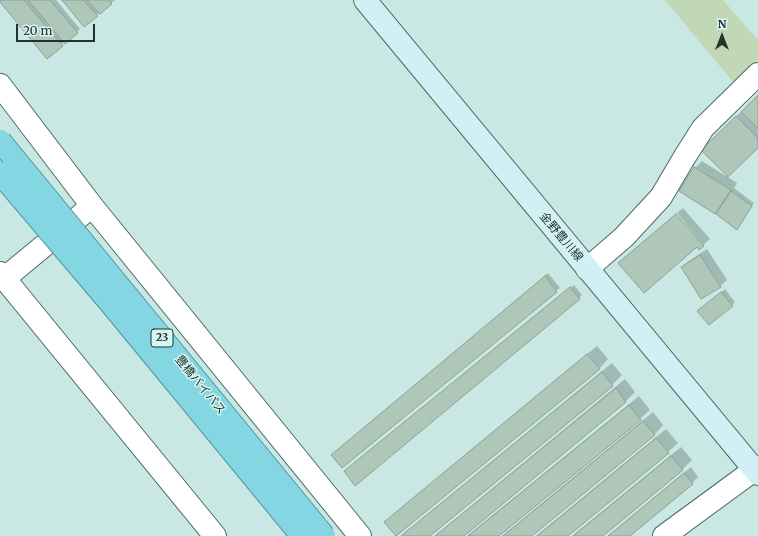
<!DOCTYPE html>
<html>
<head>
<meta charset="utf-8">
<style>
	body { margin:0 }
	#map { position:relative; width:758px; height:536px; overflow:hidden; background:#c9e8e3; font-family:Merriweather,serif }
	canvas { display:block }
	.north { position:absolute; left:702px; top:16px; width:40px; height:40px; -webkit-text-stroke:3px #d6f6f1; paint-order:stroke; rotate:0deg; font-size:11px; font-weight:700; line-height:16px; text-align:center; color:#24312f }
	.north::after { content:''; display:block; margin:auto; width:14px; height:18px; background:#24312f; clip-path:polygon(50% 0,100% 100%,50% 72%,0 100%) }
	.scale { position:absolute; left:16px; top:24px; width:79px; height:18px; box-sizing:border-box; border:2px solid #24312f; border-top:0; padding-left:5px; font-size:12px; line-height:14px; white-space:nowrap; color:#24312f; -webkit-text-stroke:3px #d6f6f1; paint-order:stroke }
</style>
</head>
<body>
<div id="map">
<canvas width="758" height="536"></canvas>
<div class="north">N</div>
<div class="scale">20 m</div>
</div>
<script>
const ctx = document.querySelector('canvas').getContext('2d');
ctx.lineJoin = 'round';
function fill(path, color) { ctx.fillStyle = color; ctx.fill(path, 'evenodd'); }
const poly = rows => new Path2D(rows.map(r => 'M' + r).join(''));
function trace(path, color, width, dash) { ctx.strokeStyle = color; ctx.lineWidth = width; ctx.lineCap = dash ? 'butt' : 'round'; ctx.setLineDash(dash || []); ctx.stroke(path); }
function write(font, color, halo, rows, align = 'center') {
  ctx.font = font + ' Merriweather,"Noto Sans JP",serif'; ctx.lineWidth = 3; ctx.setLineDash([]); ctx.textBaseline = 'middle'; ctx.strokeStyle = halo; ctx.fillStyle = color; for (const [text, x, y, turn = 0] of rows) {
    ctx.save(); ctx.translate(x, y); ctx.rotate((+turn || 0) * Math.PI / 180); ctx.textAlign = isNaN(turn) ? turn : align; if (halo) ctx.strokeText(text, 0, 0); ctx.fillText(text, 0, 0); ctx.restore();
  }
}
fill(poly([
	[665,0,723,0,758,40,758,60,733,82]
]), '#c0d8b6');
fill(poly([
	[0,0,56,0,80,29,47,57],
	[63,0,115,0,97,15],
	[758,97,758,147,703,150,743,110],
	[702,161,737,183,734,188,754,203,740,225,722,206,715,213,680,190,695,168],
	[683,208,710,239,703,245,697,246,620,263,701,244,702,243,677,213],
	[707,249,727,280,720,286,682,267,689,261],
	[548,273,560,288,556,291,343,467,336,452],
	[574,285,582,295,579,298,348,468],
	[725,289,735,302,732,305,702,308],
	[597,346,608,359,599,369,385,522,395,513],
	[612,363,622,375,612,385,429,536,402,536,408,530],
	[625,379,635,392,626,401,462,536,435,536],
	[639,396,650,410,640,419,497,536,467,536],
	[653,412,663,425,654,435,531,536,502,536],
	[666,429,678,443,668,452,566,536,536,536],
	[681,447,692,460,682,470,602,536,572,536],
	[691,467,698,477,692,483,628,536,608,536]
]), '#0003');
const building = poly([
	[0,0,24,0,63,46,47,59,0,2,0,0],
	[28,0,50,0,78,33,65,44,28,0],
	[62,0,83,0,98,16,84,27,62,0],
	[87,0,108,0,112,4,100,14,87,0],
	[758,95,758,128,741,112,758,95],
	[736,116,758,138,758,148,728,177,701,150,736,116],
	[694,167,731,190,715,214,679,191,694,167],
	[731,191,752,206,737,230,716,214,731,191],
	[676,214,704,246,699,250,697,247,644,293,618,263,676,214],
	[700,255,721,287,701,299,681,267,700,255],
	[545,276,557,292,342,468,331,455,545,276],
	[570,287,580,299,355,486,344,471,570,287],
	[721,292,733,306,709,325,697,311,721,292],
	[587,354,600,369,396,536,384,522,587,354],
	[602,372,613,386,430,536,401,536,602,372],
	[616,388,626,402,464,536,435,536,616,388],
	[629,405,641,420,499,536,468,536,629,405],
	[643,421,655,435,532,536,503,536,643,421],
	[656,438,669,453,568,536,537,536,656,438],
	[671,456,683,470,603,536,573,536,671,456],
	[684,473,693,484,630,536,608,536,684,473]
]);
fill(building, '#aec7b9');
trace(building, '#8aa295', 1);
const minor = poly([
	[0,85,92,206,360,536],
	[587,269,624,237,661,197,684,158,703,128,758,74],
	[0,273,215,536],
	[5,278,92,206],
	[664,536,754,470]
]);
const secondary = poly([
	[365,0,758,474]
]);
trace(minor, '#4d6965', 24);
trace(secondary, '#4d6965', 24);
trace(minor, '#fff', 22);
trace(secondary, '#d1eff4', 22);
const trunkBridge = poly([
	[0,141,324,536],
	[0,173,112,305,302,536]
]);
trace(trunkBridge, '#4f959e', 24, []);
trace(trunkBridge, '#84d6e2', 22);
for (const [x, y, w] of [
	[162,338,22]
]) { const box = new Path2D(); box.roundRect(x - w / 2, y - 9, w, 18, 3); ctx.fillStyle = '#d6f6f1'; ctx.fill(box); trace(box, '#24312f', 1); }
write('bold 11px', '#24312f', null, [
	["23",162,338]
]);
write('12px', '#24312f', '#d6f6f1', [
	["金野豊川線",561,237,50],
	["豊橋バイパス",200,385,51]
]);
</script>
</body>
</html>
